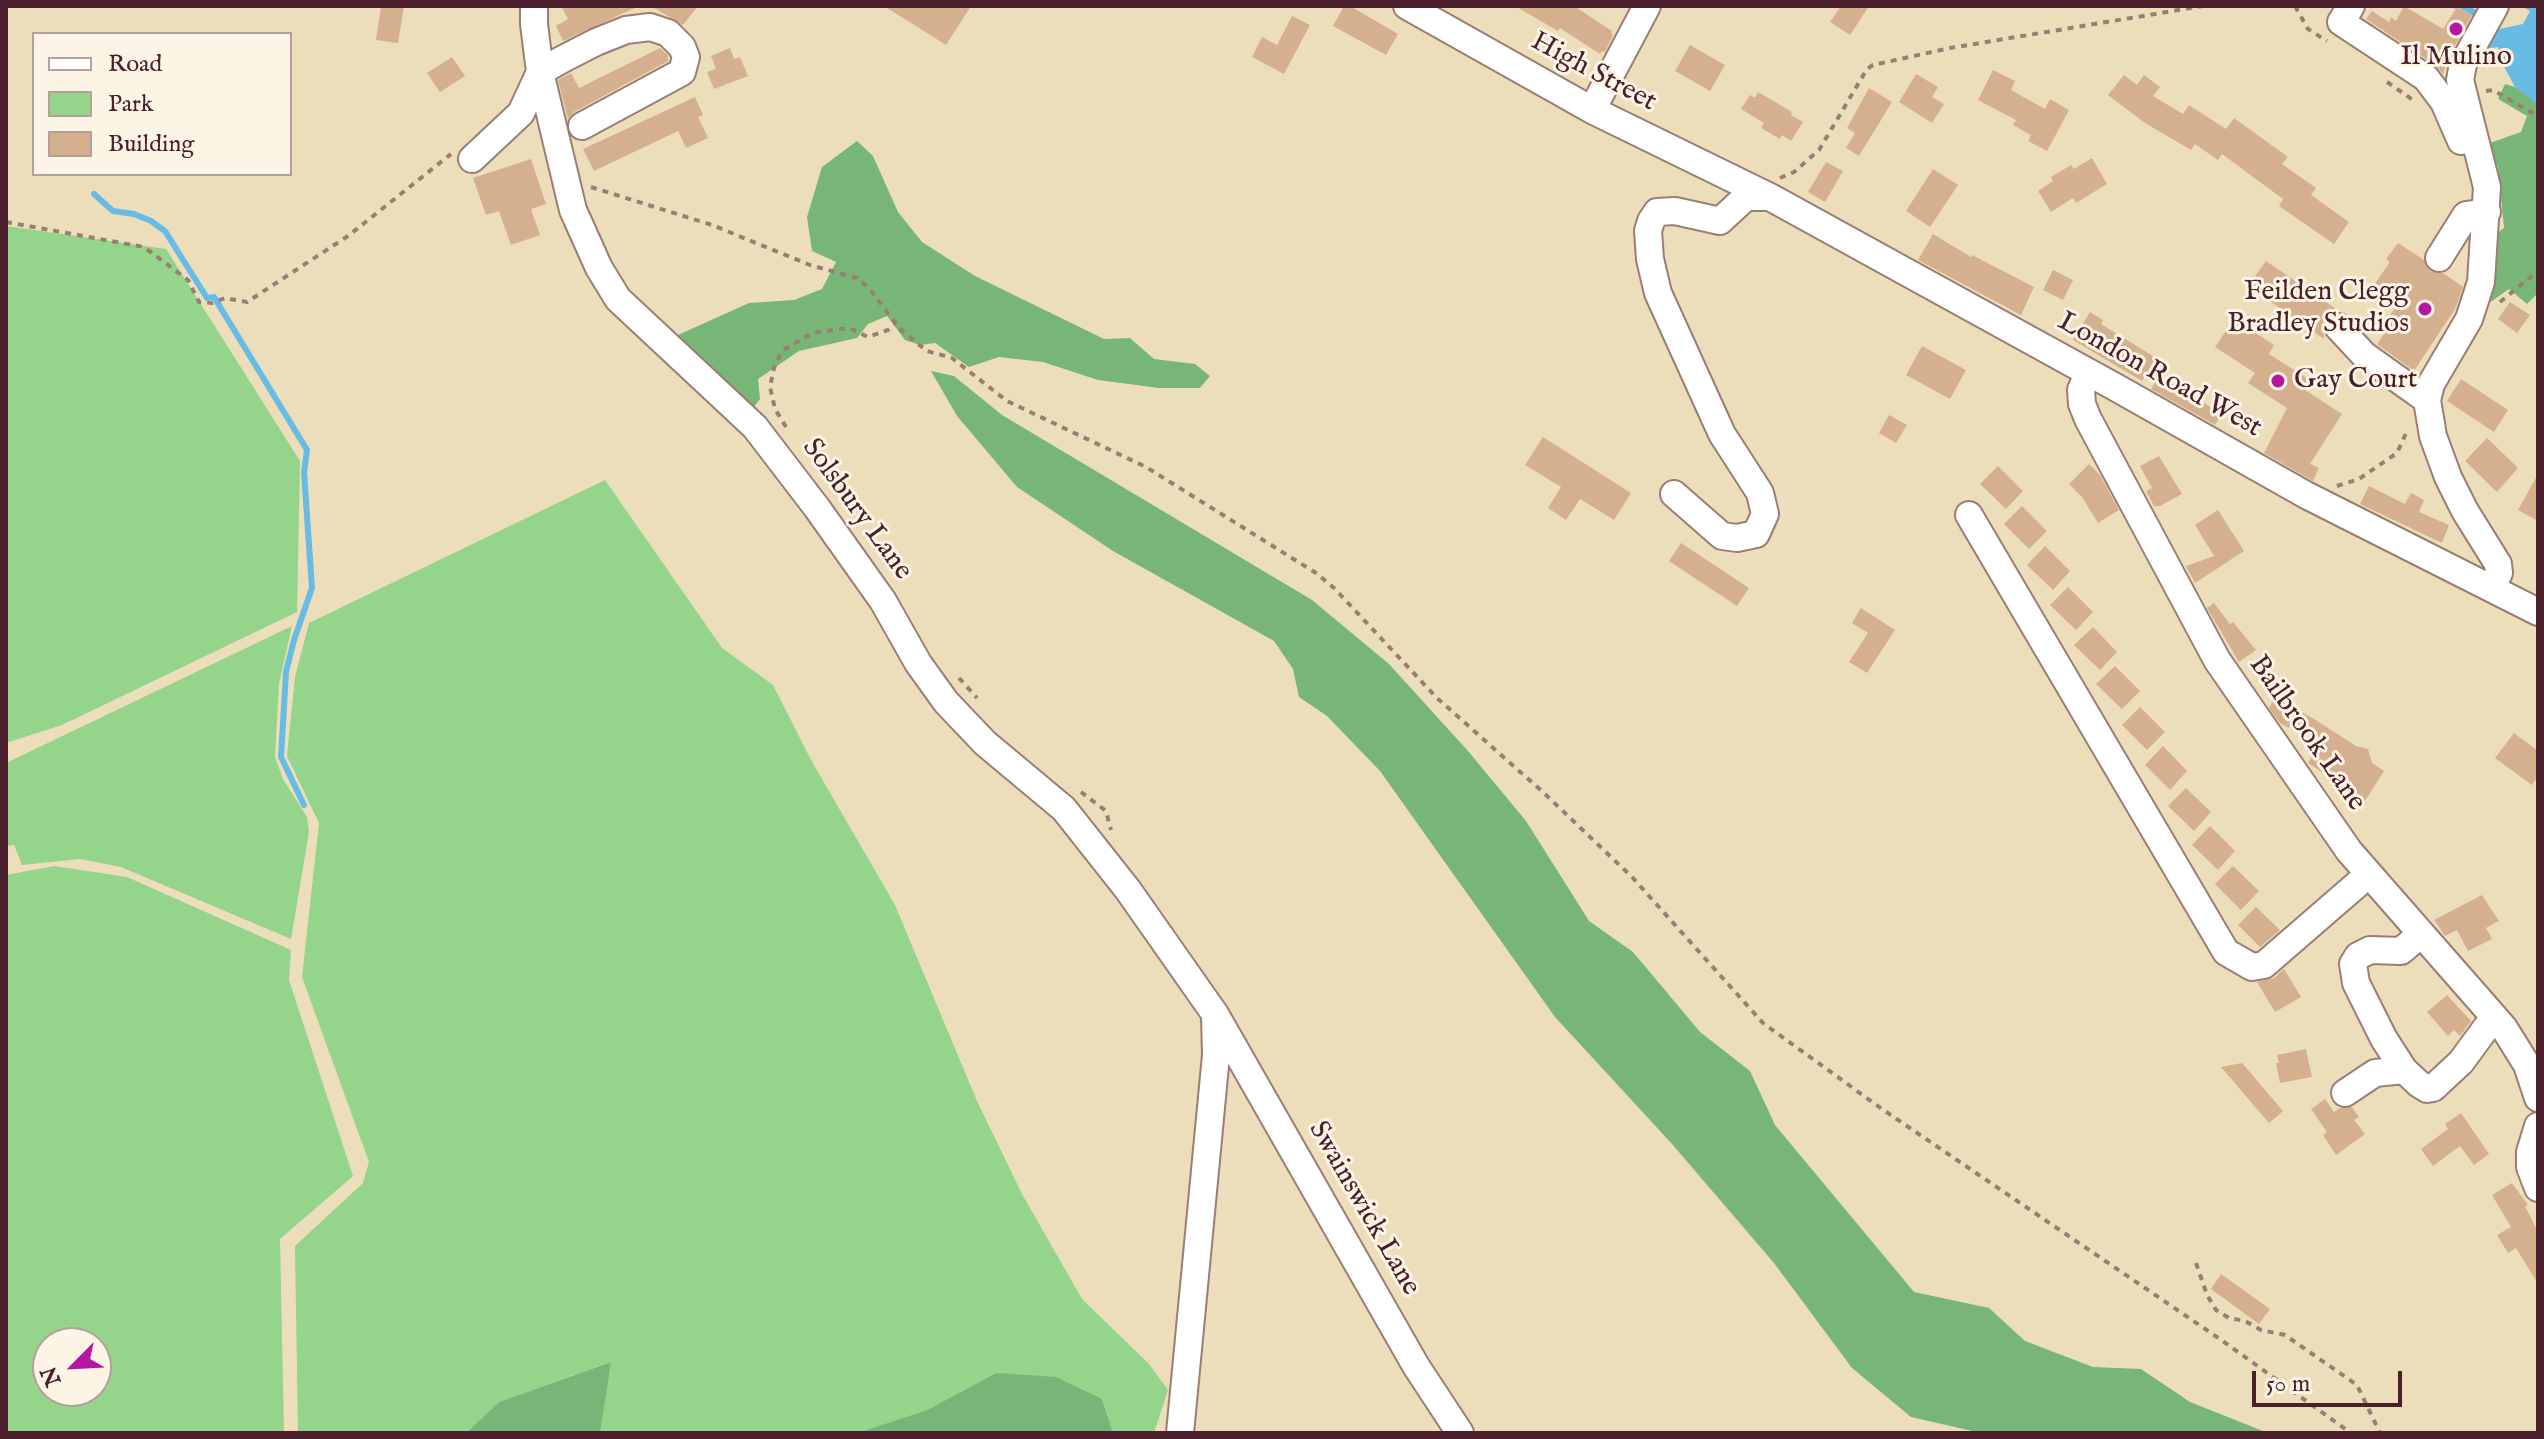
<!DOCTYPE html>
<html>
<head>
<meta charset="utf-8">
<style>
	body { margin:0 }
	#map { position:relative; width:2544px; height:1439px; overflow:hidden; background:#ecdebb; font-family:"IM FELL English",serif }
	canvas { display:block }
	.frame { position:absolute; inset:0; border:8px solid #4a1f2b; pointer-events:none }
	.legend { position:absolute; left:32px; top:32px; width:260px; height:144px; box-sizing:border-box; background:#fcf5e5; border:2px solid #b59f9b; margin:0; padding:10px 14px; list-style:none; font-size:24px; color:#4a1f2b }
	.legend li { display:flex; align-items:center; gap:16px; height:40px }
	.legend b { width:40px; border:2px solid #b59f9b }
	.north { position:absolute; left:32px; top:1327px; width:80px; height:80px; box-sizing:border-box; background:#fcf5e5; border:2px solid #b59f9b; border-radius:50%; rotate:246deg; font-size:22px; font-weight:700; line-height:32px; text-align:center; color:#4a1f2b }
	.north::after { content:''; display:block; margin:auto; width:28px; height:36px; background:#b5179e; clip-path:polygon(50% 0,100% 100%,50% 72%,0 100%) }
	.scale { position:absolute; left:2252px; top:1371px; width:150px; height:36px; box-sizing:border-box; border:4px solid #4a1f2b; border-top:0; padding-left:10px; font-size:24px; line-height:28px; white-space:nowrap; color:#4a1f2b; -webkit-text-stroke:6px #fcf5e5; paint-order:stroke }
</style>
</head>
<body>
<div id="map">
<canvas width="2544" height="1439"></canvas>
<div class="frame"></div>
<ul class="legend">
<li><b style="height:10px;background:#fff"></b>Road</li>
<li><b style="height:22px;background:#94d48b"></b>Park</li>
<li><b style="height:22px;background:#d5b08e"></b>Building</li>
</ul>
<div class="north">N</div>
<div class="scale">50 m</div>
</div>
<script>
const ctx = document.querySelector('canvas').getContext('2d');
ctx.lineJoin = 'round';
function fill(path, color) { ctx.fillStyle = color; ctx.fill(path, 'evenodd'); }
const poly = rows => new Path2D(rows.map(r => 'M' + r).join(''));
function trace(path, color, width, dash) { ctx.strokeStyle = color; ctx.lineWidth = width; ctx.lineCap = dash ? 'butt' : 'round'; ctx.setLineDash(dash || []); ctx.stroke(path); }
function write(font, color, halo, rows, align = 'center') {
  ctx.font = font + ' "IM FELL English",serif'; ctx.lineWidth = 6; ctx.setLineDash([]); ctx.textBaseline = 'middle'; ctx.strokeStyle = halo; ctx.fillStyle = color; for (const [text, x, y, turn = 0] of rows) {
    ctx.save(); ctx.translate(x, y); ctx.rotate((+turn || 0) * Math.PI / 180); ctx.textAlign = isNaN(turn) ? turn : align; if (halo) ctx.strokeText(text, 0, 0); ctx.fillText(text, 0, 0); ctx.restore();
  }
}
fill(poly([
	[6,226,166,249,300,461,297,612,62,725,6,743],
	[605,480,722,648,773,685,811,760,895,905,977,1101,1022,1194,1082,1299,1149,1364,1168,1390,1154,1433,1113,1433,1102,1399,996,1373,927,1410,857,1433,600,1433,610,1362,499,1402,466,1433,298,1433,295,1246,363,1183,369,1162,302,977,319,823,287,756,295,677,309,623],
	[292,626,279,684,275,757,283,779,307,817,309,832,291,939,121,867,80,859,22,865,14,845,6,846,6,763],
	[54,866,127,877,291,950,289,980,353,1176,280,1239,284,1433,6,1433,6,875],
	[48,1343,96,1343,96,1391,48,1391]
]), '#94d48b');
fill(poly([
	[2505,84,2538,94,2538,293,2527,304,2509,289,2489,303,2482,300,2487,240,2504,228,2498,167,2487,144,2521,132,2527,116,2498,99],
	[857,141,873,156,898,212,922,242,975,276,1104,339,1130,338,1154,359,1195,364,1210,376,1200,388,1159,388,1098,380,1043,362,999,357,969,367,935,343,920,345,905,340,887,316,868,324,857,338,799,351,758,379,760,399,753,408,678,335,749,303,794,300,822,289,836,262,812,251,807,217,822,167],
	[931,371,954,376,1002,415,1312,600,1389,664,1468,751,1526,821,1589,921,1633,952,1700,1032,1750,1071,1775,1125,1914,1292,1989,1308,2025,1341,2093,1367,2141,1369,2190,1402,2268,1433,1981,1433,1911,1417,1852,1368,1774,1263,1672,1144,1555,1017,1380,771,1327,716,1299,697,1293,669,1274,641,1113,551,1017,487,957,416],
	[611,1362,600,1433,466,1433,499,1402],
	[996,1373,1056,1377,1102,1399,1113,1433,857,1433,927,1410]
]), '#77b677');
fill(poly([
	[2449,6,2470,6,2482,14,2494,30,2523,24,2530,11,2521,6,2538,6,2538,105,2515,87,2501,61,2498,47,2481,49,2478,19,2458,7,2455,9]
]), '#68bbe4');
trace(poly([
	[94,194,113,211,134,214,151,221,165,231,207,298,214,297,307,450,304,472,312,588,294,640,286,672,281,757,304,805]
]), '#68bbe4', 6);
fill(poly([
	[381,6,404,6,398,43,376,40],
	[561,6,639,6,563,41,556,26,568,19],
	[651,6,698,6,683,25],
	[884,6,971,6,946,45],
	[1344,6,1350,6,1398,34,1386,55,1333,26],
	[1515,6,1574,6,1612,31,1611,34,1613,35,1605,52,1602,51,1600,54,1560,28,1558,31],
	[1841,6,1869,6,1850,35,1830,22],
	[2404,6,2443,29,2457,7,2472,15,2449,56,2443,74,2435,65,2366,19,2372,11,2389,22,2391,17,2396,21],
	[1292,16,1310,25,1284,74,1252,57,1262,37,1277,45],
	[1690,45,1725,65,1710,91,1675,71],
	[660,48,668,55,668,61,574,112,568,119,558,80,571,73,579,88],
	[730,48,734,59,740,57,748,76,714,89,707,72,716,69,711,56],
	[452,57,465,76,440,92,427,73],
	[1993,70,2015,81,2011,90,2045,109,2050,99,2069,110,2047,151,2028,141,2031,135,2013,125,2016,120,1978,100],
	[1916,74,1938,87,1932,97,1944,104,1932,123,1899,102],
	[2124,75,2137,85,2144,75,2160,87,2153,96,2183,114,2189,105,2226,129,2234,118,2288,157,2282,164,2316,188,2311,195,2349,222,2334,244,2279,206,2283,199,2222,154,2218,160,2195,144,2191,150,2145,123,2108,95],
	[1869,88,1892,102,1859,156,1846,148,1855,133,1847,128],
	[1758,92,1792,112,1791,115,1803,122,1791,141,1782,135,1780,139,1761,128,1764,123,1741,109,1750,95,1755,98],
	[695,97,703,115,698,117,708,138,686,148,678,131,594,171,583,149],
	[2092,158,2107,184,2076,203,2073,198,2051,212,2038,191,2053,181,2051,177,2071,165,2074,169],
	[531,159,546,204,531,209,540,235,511,245,499,211,486,215,473,178],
	[1826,162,1843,171,1825,202,1808,192],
	[1933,169,1958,185,1930,227,1906,211],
	[1933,234,1971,257,1972,255,2034,287,2021,315,1918,260],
	[2398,243,2424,260,2430,271,2443,273,2463,287,2455,309,2414,371,2377,344,2386,331,2381,328,2397,305,2372,288,2390,262,2386,259],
	[2266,261,2339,311,2328,315,2323,322,2324,339,2248,286],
	[2053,270,2073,280,2063,300,2043,290],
	[2510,302,2530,315,2517,333,2498,319],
	[2090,312,2103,320,2101,324,2156,358,2142,381,2073,340],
	[2234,319,2274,345,2269,354,2308,379,2302,388,2342,414,2310,464,2319,468,2313,481,2264,453,2287,408,2248,383,2255,373,2215,347],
	[1922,346,1966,370,1950,399,1906,375],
	[2159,376,2222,414,2215,425,2151,389],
	[2461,379,2508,410,2494,432,2447,401],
	[1889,415,1907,425,1896,443,1879,433],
	[1543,437,1631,493,1614,520,1580,499,1566,520,1548,508,1561,487,1525,465],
	[2487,438,2518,468,2497,492,2465,461],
	[2159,456,2182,494,2160,506,2154,506,2146,491,2152,488,2140,466],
	[2089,464,2100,475,2119,510,2098,523,2082,497,2069,484],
	[1998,466,2023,491,2006,509,1980,484],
	[2538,474,2538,521,2518,510],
	[2369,486,2405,504,2411,493,2424,500,2419,512,2449,525,2442,543,2360,504],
	[2022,506,2047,531,2029,549,2004,524],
	[2218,510,2244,551,2195,583,2186,566,2214,556,2195,525],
	[1681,543,1749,588,1737,606,1669,561],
	[2045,546,2070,571,2053,590,2027,565],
	[2068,587,2093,612,2076,630,2050,605],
	[2214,603,2230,624,2233,622,2256,650,2239,662,2207,608],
	[1861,608,1895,630,1867,673,1849,662,1868,633,1852,623],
	[2093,627,2117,652,2100,670,2074,645],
	[2115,666,2140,691,2122,709,2096,684],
	[2275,698,2314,719,2356,746,2368,749,2372,763,2384,771,2365,801,2308,763,2321,743,2292,723,2289,728,2280,723,2269,708],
	[2140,707,2165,732,2147,750,2122,725],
	[2514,733,2538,751,2538,776,2532,785,2495,758],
	[2163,746,2187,771,2170,790,2145,765],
	[2186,788,2211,812,2194,831,2168,806],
	[2210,826,2235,851,2218,870,2192,845],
	[2233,866,2259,891,2241,910,2215,884],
	[2482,895,2499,921,2486,928,2492,939,2468,951,2457,930,2445,936,2434,920],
	[2256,907,2280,930,2260,947,2238,925],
	[2284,969,2301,997,2275,1012,2257,982,2274,978],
	[2447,995,2471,1021,2460,1036,2454,1030,2448,1036,2427,1012],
	[2306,1049,2312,1077,2280,1083,2276,1063,2279,1063,2277,1055],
	[2242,1063,2283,1111,2269,1123,2221,1067],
	[2325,1099,2334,1112,2340,1108,2352,1107,2359,1117,2354,1120,2365,1134,2336,1155,2323,1135,2327,1132,2311,1109],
	[2461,1113,2489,1154,2474,1165,2460,1146,2433,1166,2421,1149,2448,1129,2445,1124],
	[2512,1183,2528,1205,2525,1206,2538,1232,2538,1284,2516,1248,2508,1253,2497,1235,2511,1227,2492,1195],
	[2221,1274,2270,1309,2259,1324,2211,1289]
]), '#d5b08e');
const minor = poly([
	[534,6,534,24,540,72,573,210,599,268,618,299,755,427,817,508,883,601,918,663,946,702,985,743,1064,809,1128,890,1215,1014,1416,1366,1460,1433],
	[1407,6,1592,110,1770,197,2117,388,2306,495,2538,612],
	[2351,6,2341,22,2426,78,2444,102,2461,141],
	[1592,110,1647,6],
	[472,159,521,113,540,72,561,60,596,42,626,30,650,27,668,33,682,47,686,57,682,72,582,126],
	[2439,258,2466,215,2487,212],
	[2338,327,2364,355,2427,400],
	[2088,373,2081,390,2082,404,2088,419,2217,660,2349,851,2504,1028,2527,1065,2538,1098],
	[1674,494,1722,536,1737,538,1756,534,1765,514,1760,493,1722,434,1658,293,1650,259,1648,231,1651,221,1657,212,1675,211,1720,221,1746,197,1770,197],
	[1969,515,2226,952,2252,967,2264,965,2369,874],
	[2491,588,2499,573,2498,564,2465,511,2448,477,2433,436,2427,400,2431,384,2469,319,2481,282,2487,187,2460,80,2463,64,2495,6],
	[2404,1070,2384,1039,2356,983,2353,964,2358,956,2370,950,2401,951,2421,934],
	[2345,1093,2375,1073,2404,1070,2419,1084,2427,1089,2433,1088,2461,1062,2494,1017],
	[2538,1126,2530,1152,2530,1167,2538,1188],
	[1180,1433,1216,1055,1215,1017]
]);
trace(minor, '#9b7e73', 30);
trace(poly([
	[2295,6,2308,29,2327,41],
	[2387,82,2413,100],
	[2486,91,2493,90,2538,116],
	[1780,178,1794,172,1819,150,1867,69,1873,65,1950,48,2203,6],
	[591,187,712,225,810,265,857,278,869,288,899,328,927,351,952,358,1007,401,1146,467,1316,573,1334,588,1437,698,1545,794,1632,877,1763,1023,1882,1109,2217,1337,2351,1433],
	[6,222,144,247,188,280,199,302,212,303,225,298,247,302,348,236,451,154],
	[2500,302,2538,271],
	[786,427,775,409,770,387,774,368,782,351,812,333,849,328,868,337,888,330,895,324],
	[2337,486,2359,479,2397,453,2408,429],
	[959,678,977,698],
	[1081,792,1106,811,1111,830],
	[2196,1263,2207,1295,2216,1310,2229,1318,2245,1321,2261,1330,2285,1335,2357,1385,2380,1433]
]), '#9b7e73', 4, [6, 6]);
trace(minor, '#fff', 26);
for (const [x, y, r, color] of [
	[2456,29,8,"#b5179e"],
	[2425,309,8,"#b5179e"],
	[2278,381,8,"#b5179e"]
]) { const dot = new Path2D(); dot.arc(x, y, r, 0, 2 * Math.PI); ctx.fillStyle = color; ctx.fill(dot); trace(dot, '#fcf5e5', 3); }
write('28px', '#4a1f2b', '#fcf5e5', [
	["Il Mulino",2456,58],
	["Feilden Clegg",2409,293,"right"],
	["Bradley Studios",2409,325,"right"],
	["Gay Court",2294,381,"left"]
]);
write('28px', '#4a1f2b', '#fcf5e5', [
	["High Street",1593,73,28],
	["London Road West",2159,376,29],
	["Solsbury Lane",856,510,54],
	["Bailbrook Lane",2306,734,55],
	["Swainswick Lane",1363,1209,60]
]);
</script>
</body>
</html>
